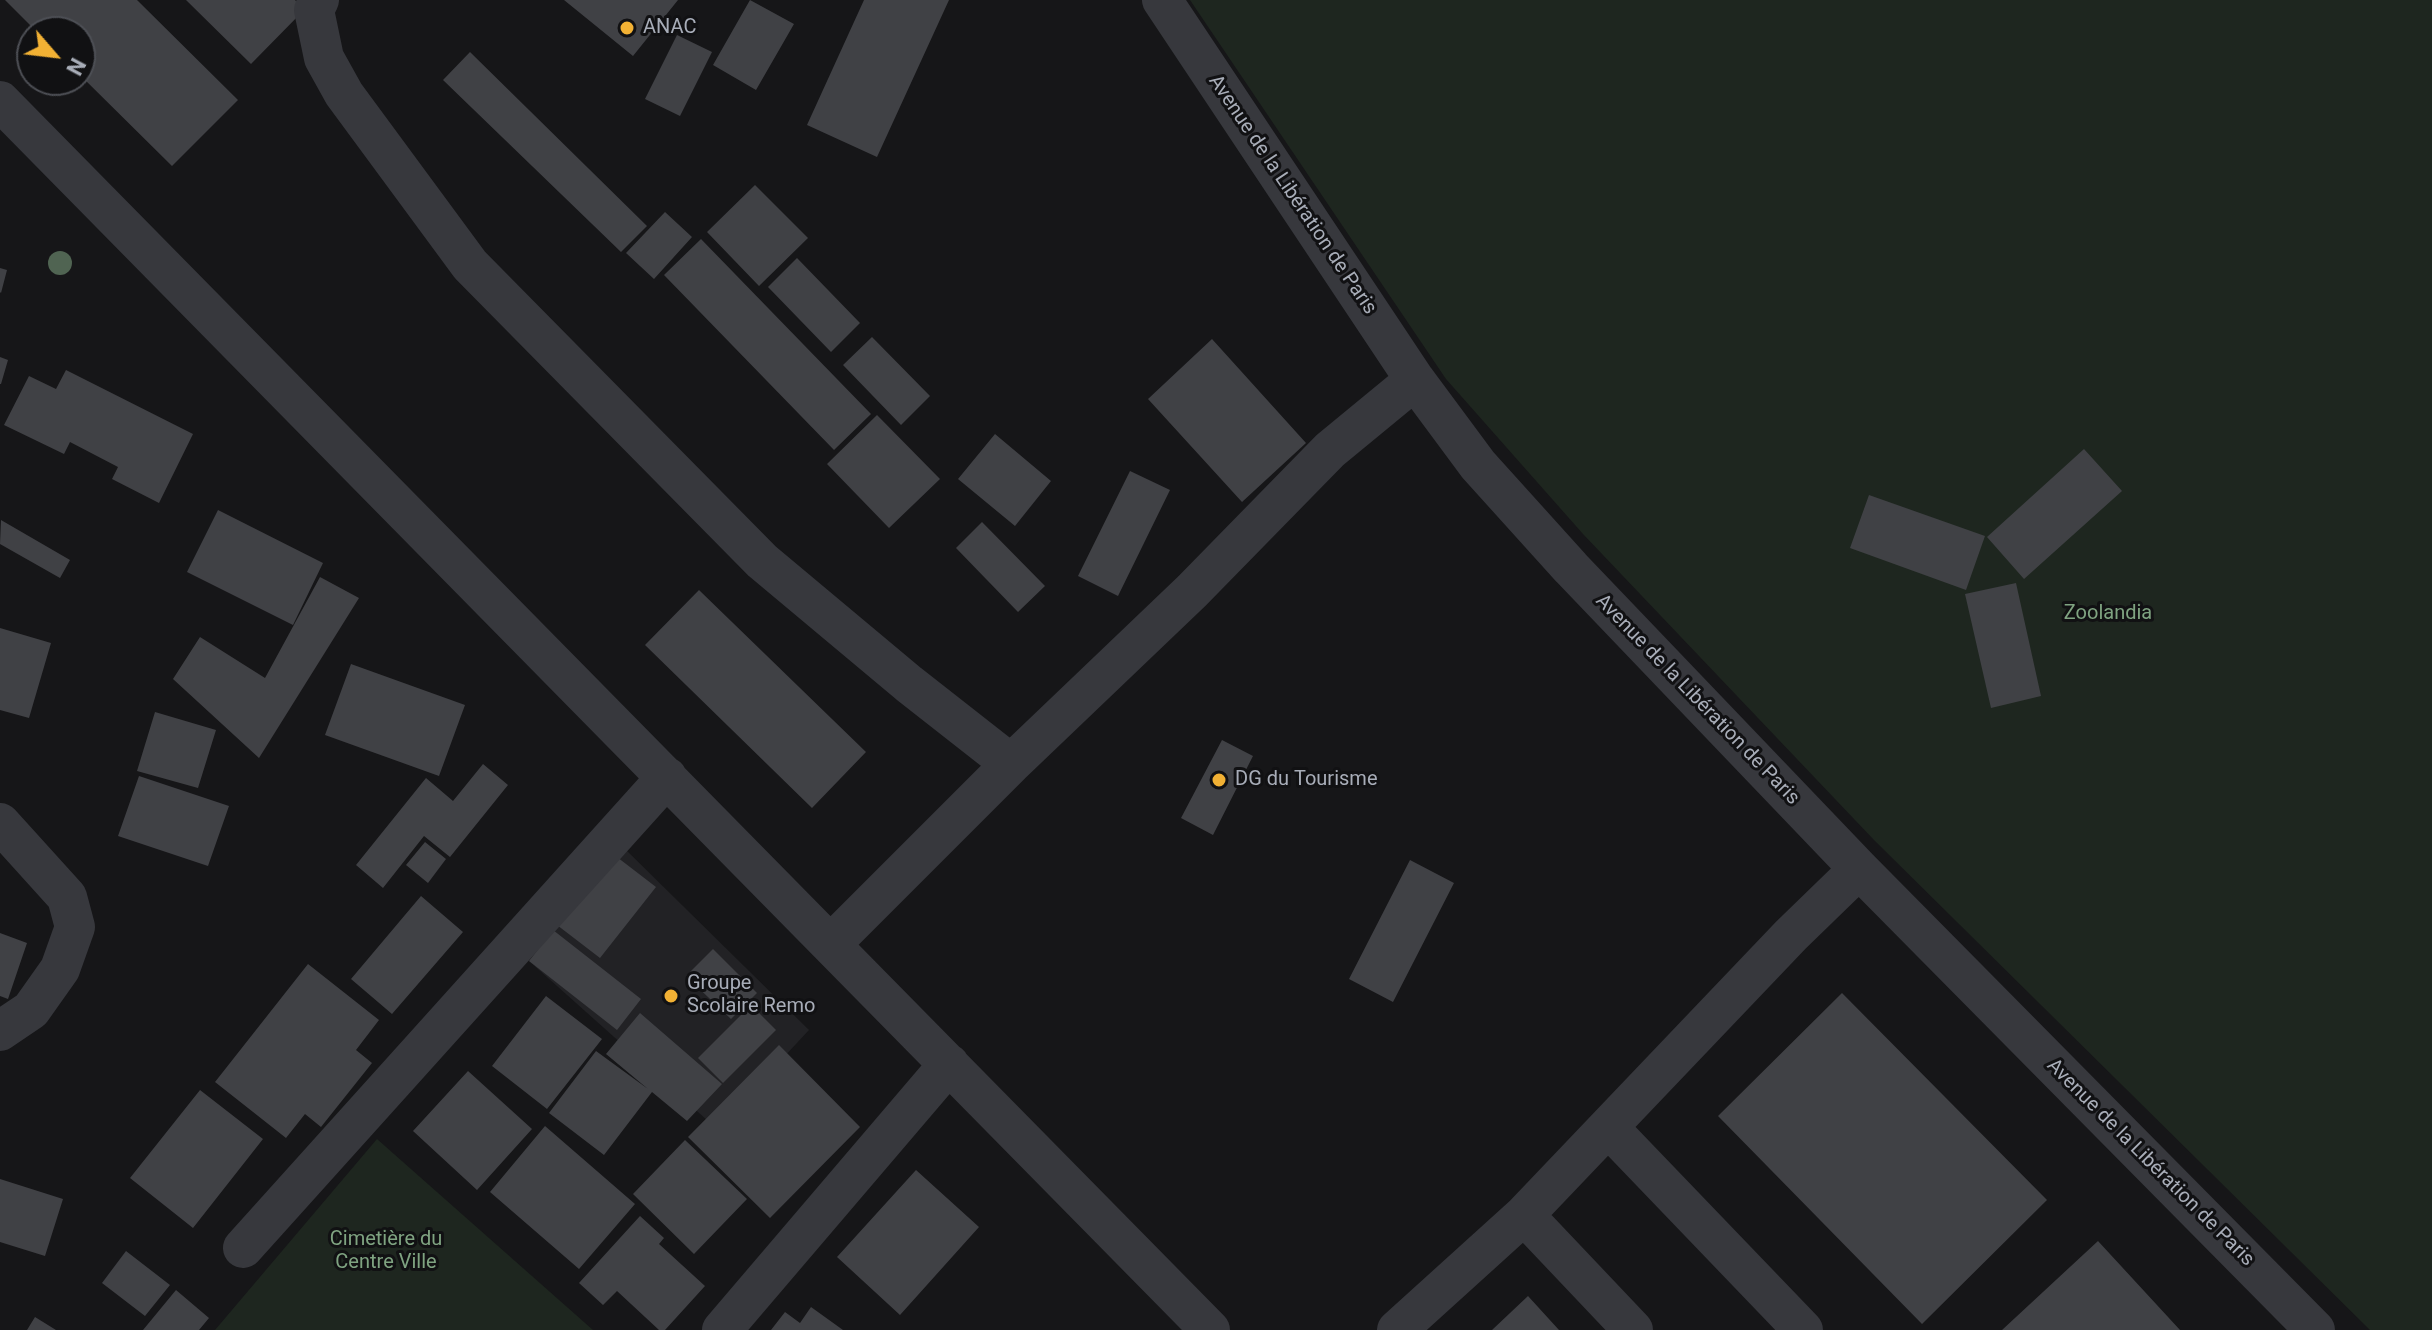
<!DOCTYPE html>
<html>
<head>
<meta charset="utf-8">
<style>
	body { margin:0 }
	#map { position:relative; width:2432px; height:1330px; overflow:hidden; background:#161618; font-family:Roboto,sans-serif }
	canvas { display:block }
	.north { position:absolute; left:16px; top:16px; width:80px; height:80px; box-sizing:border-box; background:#111113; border:2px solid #4d4f55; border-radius:50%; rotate:118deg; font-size:22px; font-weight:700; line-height:32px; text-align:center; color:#a8adb8 }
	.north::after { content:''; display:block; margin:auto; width:28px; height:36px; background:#f2b134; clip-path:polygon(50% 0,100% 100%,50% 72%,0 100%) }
</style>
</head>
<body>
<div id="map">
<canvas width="2432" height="1330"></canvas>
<div class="north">N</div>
</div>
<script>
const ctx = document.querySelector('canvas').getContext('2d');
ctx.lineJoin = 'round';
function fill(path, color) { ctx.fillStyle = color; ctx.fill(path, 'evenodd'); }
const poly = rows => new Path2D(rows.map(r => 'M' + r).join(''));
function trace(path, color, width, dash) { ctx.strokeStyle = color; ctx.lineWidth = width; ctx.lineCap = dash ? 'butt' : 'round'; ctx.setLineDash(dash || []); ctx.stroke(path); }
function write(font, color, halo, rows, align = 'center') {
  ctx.font = font + ' Roboto,sans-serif'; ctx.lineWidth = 6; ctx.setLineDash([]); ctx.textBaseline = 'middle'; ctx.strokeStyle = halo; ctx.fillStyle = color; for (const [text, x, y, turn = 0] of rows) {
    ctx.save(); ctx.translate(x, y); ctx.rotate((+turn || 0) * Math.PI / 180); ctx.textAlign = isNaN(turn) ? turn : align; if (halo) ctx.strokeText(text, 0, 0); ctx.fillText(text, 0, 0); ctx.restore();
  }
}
fill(poly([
	[622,846,809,1030,717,1129,529,961]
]), '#222225');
fill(poly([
	[1190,0,2432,0,2432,1330,2370,1330,1874,840,1583,534,1446,379],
	[377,1139,593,1330,215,1330]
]), '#1e261f');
fill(poly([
	[5,0,137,0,238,100,172,166,80,75,80,32,37,32],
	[186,0,295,0,304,10,251,64],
	[564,0,678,0,633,56],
	[750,0,794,24,756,90,713,65],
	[864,0,949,0,877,157,807,125],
	[677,35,712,52,680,116,645,99],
	[470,52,647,226,621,252,443,80],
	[755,185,808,238,759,286,707,232],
	[665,212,692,237,654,279,626,253],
	[701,239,871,414,834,450,664,275],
	[797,258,860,323,831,352,768,287],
	[0,268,7,270,1,293,0,292],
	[872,337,930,396,901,425,843,365],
	[1212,339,1306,443,1242,502,1148,399],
	[0,357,8,360,1,384,0,384],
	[66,370,193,434,159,503,112,479,118,467,70,442,64,454,4,425,29,376,56,389],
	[877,415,940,479,889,528,827,464],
	[995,434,1051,481,1015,526,958,479],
	[2084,449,2122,491,2024,579,1987,537],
	[1130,471,1170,490,1118,596,1078,576],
	[1869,495,1985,536,1966,590,1850,548],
	[218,510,323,563,293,625,187,572],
	[1,520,70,560,60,578,0,544],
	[982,522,1045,586,1018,612,956,548],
	[320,577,359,598,259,758,173,679,200,637,265,678],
	[2016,583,2041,696,1991,708,1965,594],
	[699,590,866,752,812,808,645,645],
	[0,628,51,643,29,718,0,710],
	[351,664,465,705,439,776,325,735],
	[155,712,216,730,198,788,137,771],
	[1222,740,1253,756,1213,835,1181,818],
	[483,764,508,785,450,857,424,836,383,888,356,865,426,778,453,801],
	[139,776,229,806,208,866,118,836],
	[425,842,446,859,428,883,406,865],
	[613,854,656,887,600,958,557,925],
	[1410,860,1454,883,1393,1002,1349,979],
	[421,896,463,932,392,1014,351,979],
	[553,930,641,999,617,1030,529,961],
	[0,933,27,943,8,999,0,996],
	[713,949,757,993,731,1019,686,976],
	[308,964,379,1020,356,1050,372,1063,321,1127,305,1114,286,1138,215,1082],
	[1842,993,2047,1200,1922,1324,1718,1116],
	[546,996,602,1039,547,1109,492,1066],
	[751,1005,776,1030,723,1083,698,1058],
	[640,1013,722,1084,687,1121,652,1092,604,1155,549,1113,596,1051,648,1089,606,1054],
	[779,1045,860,1127,770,1218,688,1137],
	[468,1071,532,1129,477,1190,413,1131],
	[200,1090,263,1139,193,1228,130,1178],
	[545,1126,635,1204,579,1269,490,1192],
	[685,1140,747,1199,694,1254,633,1194],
	[916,1170,979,1227,900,1315,837,1257],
	[0,1179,63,1199,45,1256,0,1242],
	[640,1216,664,1238,659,1244,705,1286,665,1330,659,1330,617,1291,603,1305,579,1283],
	[2098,1241,2180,1330,2002,1330],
	[126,1251,170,1285,145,1316,102,1283],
	[176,1290,209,1318,199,1330,143,1330],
	[1528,1296,1559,1330,1492,1330],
	[811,1307,843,1330,771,1330,785,1312,800,1323],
	[35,1317,56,1330,27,1330]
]), '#404145');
trace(poly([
	[319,0,314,10,324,58,344,94,470,265,762,561,909,684,1011,764],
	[1162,0,1415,380,1478,465,1571,568,1859,869,2315,1330],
	[0,101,1210,1330],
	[0,823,67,897,75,927,60,969,31,1010,0,1031],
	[832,943,1011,764,1192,591,1330,450,1415,380],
	[1608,1127,1803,1330],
	[1524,1215,1633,1330],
	[243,1248,667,777],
	[722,1330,949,1064],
	[1397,1330,1524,1215,1791,935,1859,869]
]), '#37383d', 40);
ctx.fillStyle = '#506452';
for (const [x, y] of [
	[60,263]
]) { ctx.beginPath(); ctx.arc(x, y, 12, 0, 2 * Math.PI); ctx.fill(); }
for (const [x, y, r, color] of [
	[627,28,8,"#f2b134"],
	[1219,780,8,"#f2b134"],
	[671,996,8,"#f2b134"]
]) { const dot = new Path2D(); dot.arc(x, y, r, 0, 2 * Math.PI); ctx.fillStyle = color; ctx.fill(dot); trace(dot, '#111113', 3); }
write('20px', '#a8adb8', '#111113', [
	["ANAC",643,28],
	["DG du Tourisme",1235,780],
	["Groupe",687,984],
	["Scolaire Remo",687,1007]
], 'left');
write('20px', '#a8adb8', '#111113', [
	["Avenue de la Libération de Paris",1292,195,56],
	["Avenue de la Libération de Paris",1697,700,46],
	["Avenue de la Libération de Paris",2150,1163,45]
]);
write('20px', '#7fa381', '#111113', [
	["Zoolandia",2108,614],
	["Cimetière du",386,1240],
	["Centre Ville",386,1263]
]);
</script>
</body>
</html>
